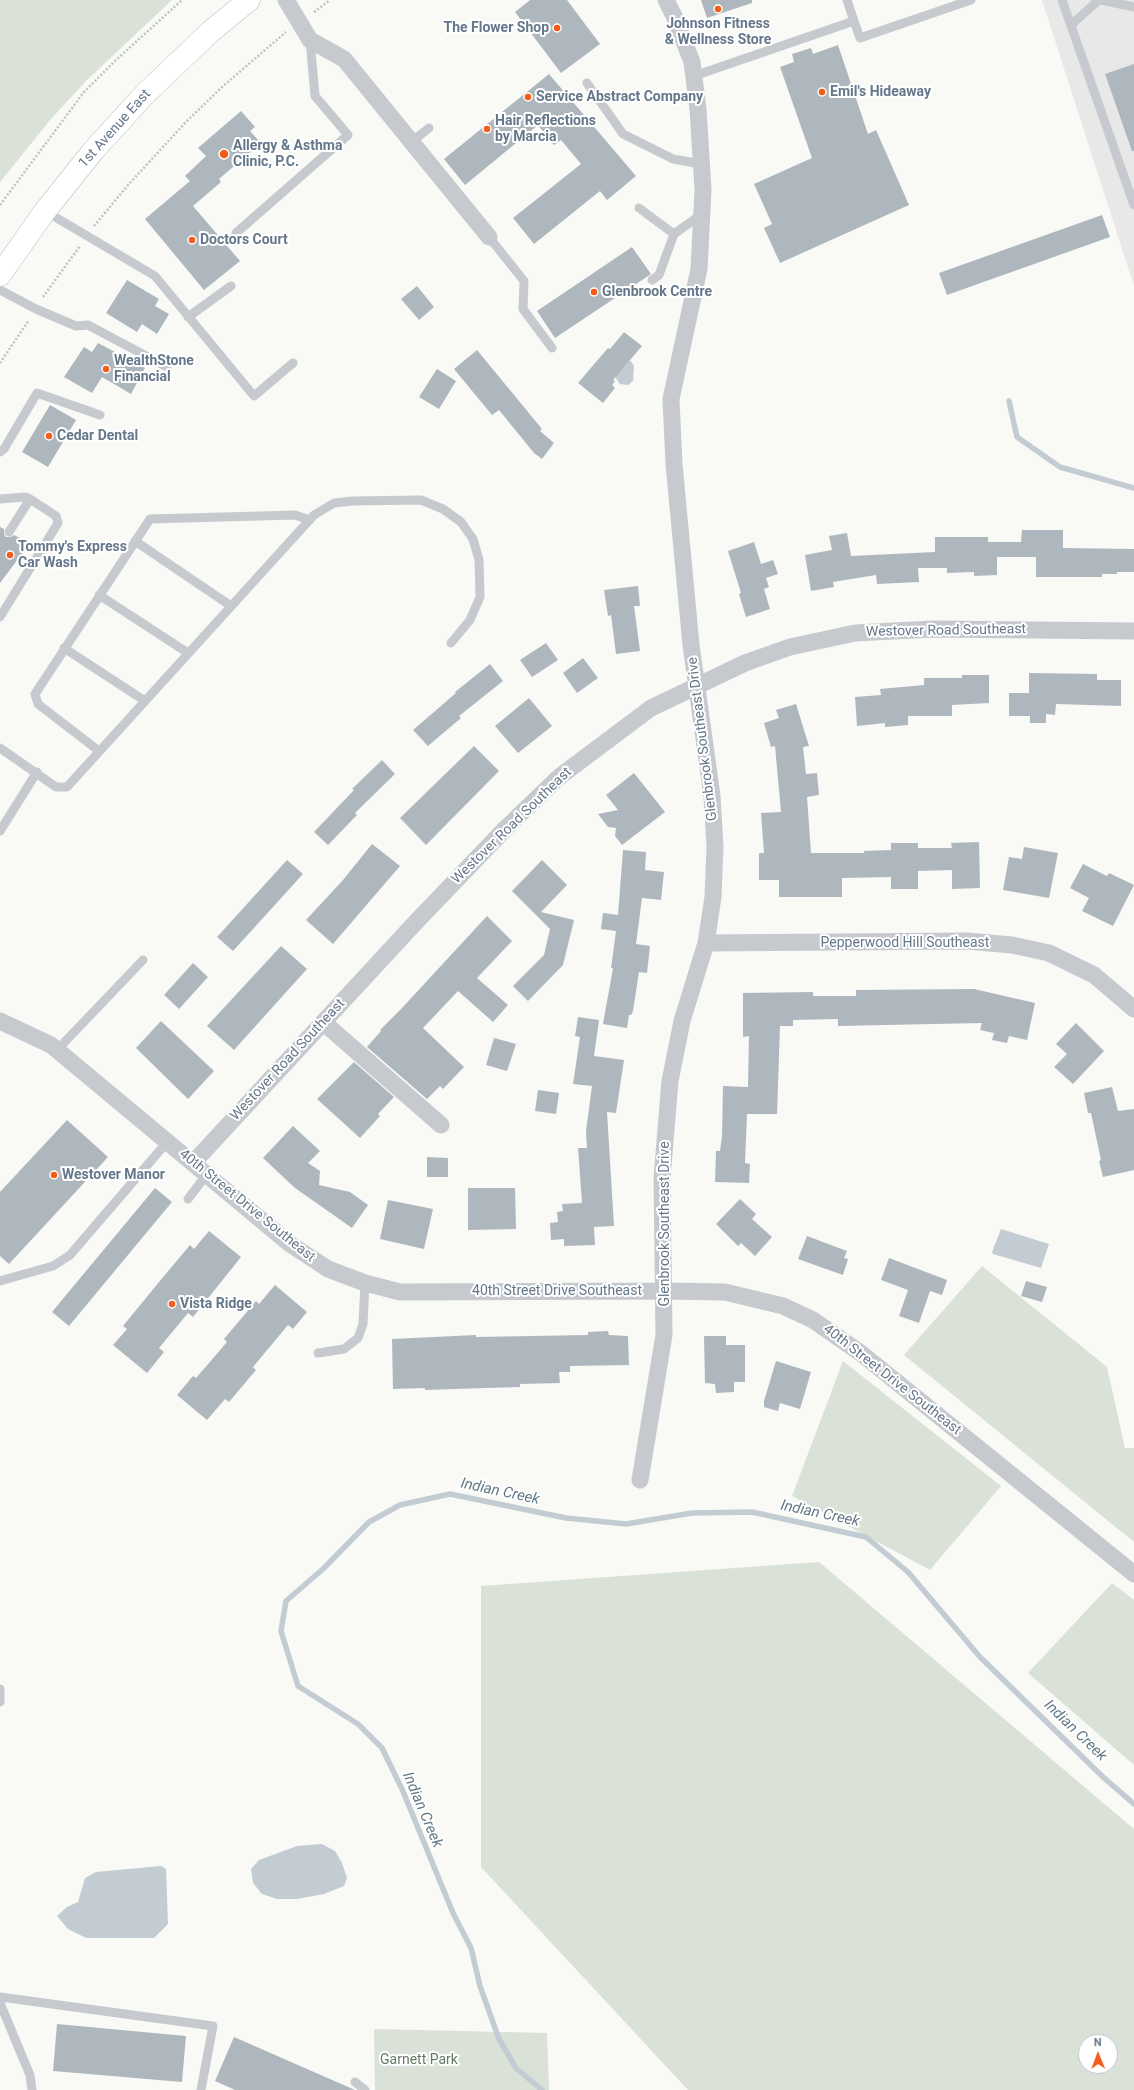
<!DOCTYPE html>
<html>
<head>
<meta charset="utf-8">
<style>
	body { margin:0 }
	#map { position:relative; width:1134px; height:2090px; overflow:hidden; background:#f9f9f6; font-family:Roboto,sans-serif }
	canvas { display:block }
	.north { position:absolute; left:1078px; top:2034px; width:40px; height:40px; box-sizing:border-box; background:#fff; border:1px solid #c1c9d0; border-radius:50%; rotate:359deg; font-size:11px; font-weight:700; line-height:16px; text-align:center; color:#65778a }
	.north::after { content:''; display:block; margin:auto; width:14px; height:18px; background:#f35d1c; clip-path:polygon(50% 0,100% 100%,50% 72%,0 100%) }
</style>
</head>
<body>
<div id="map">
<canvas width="1134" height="2090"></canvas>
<div class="north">N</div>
</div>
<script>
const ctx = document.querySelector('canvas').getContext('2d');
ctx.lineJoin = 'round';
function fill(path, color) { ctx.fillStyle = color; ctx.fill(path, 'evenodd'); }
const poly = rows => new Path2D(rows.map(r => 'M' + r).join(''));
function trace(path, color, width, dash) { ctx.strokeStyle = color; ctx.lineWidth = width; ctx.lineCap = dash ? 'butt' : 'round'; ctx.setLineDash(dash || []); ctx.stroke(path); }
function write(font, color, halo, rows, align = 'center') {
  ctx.font = font + ' Roboto,sans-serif'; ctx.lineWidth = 4; ctx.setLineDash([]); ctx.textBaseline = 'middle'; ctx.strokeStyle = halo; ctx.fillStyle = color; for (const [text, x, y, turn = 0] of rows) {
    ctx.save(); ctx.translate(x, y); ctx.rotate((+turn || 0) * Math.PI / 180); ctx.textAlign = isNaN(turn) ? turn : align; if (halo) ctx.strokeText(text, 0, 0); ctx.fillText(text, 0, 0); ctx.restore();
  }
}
fill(poly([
	[1042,0,1134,0,1134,286]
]), '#e7e8e7');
fill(poly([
	[0,0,172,0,87,80,51,119,0,182],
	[982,1266,1107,1367,1125,1448,1134,1448,1134,1542,904,1355],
	[843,1361,1001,1486,930,1570,792,1496],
	[819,1562,1134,1829,1134,2090,688,2090,481,1867,481,1586],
	[1086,2042,1110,2042,1110,2066,1086,2066],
	[1112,1583,1134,1600,1134,1765,1028,1673],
	[374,2029,547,2033,549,2090,375,2090]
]), '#dae1d7');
fill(poly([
	[629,361,631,361,634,366,633,381,628,385,620,384,615,377],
	[1001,1229,1049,1244,1041,1268,993,1254,992,1252],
	[322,1844,335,1851,342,1863,347,1878,344,1886,324,1894,297,1899,277,1899,262,1894,253,1883,251,1869,259,1860,297,1846],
	[161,1866,166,1869,168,1924,154,1938,86,1938,68,1929,57,1916,67,1907,78,1902,85,1878,96,1872]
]), '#c2ccd2');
trace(poly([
	[1009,401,1017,437,1060,467,1134,488],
	[542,2090,516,2068,499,2039,480,1986,471,1948,453,1913,402,1789,382,1748,358,1724,298,1686,281,1631,286,1601,323,1569,369,1522,400,1505,450,1494,566,1518,626,1524,692,1513,752,1512,866,1537,908,1572,980,1657,1103,1777,1134,1804]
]), '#c2ccd2', 5.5);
fill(poly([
	[530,0,567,0,600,44,561,73,515,12],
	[701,0,752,0,752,3,707,18],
	[838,45,868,134,876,130,909,205,780,263,764,228,772,224,754,184,812,158,780,67,794,62,792,54,811,48,813,54],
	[1134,64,1134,151,1132,151,1105,74],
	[549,74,636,176,607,200,600,191,534,244,513,218,581,164,561,140,554,145,538,125,465,185,444,159],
	[241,111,255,127,250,131,261,143,219,179,221,182,193,206,240,261,204,290,145,219,190,181,185,176,206,156,198,148],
	[1102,215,1110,237,947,295,939,273],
	[632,247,651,274,555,338,537,311],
	[127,280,159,299,155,306,169,314,157,334,142,324,137,332,106,313],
	[417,286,434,307,419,320,401,299],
	[624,332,642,346,613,380,615,381,612,385,615,388,603,403,578,383,608,348,610,349],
	[98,343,145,368,131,394,102,377,92,393,64,377,84,347,92,352],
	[477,350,542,429,540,431,554,443,542,459,534,453,499,410,492,415,454,369],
	[437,369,456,381,439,409,419,397],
	[50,405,76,420,48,467,22,452],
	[0,527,4,529,4,534,6,537,11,537,14,535,30,543,0,583],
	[1022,530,1063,530,1063,548,1134,549,1134,572,1117,572,1117,574,1102,574,1102,577,1036,577,1036,557,997,557,997,575,974,576,974,572,947,573,947,568,918,568,919,582,877,584,876,575,833,582,834,587,811,591,805,555,832,550,829,536,847,533,851,556,935,552,935,537,988,537,988,542,1021,542],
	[754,542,761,564,773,560,778,574,766,578,769,587,764,589,770,609,746,617,739,594,741,593,728,551],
	[638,586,640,606,634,606,640,651,616,654,611,615,608,616,604,590],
	[546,643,558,660,532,677,520,660],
	[583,658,598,678,577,693,563,673],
	[490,664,503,681,459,716,461,718,428,746,413,730,456,693,455,692],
	[1029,673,1097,674,1097,680,1121,680,1121,706,1056,704,1055,715,1046,714,1046,723,1030,723,1030,716,1009,716,1009,693,1029,693],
	[962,675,989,675,989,703,952,705,952,716,908,716,908,725,885,727,885,723,857,726,855,697,881,695,880,689,924,685,924,678,962,678],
	[529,698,552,726,518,753,495,726],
	[796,704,809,746,803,747,806,774,817,773,819,795,807,797,811,853,864,853,864,851,891,850,891,843,918,843,918,848,952,848,951,843,979,842,980,888,952,889,952,870,918,871,918,889,891,889,891,877,842,878,842,897,779,897,779,880,759,880,759,853,764,853,761,813,781,812,775,746,771,747,764,723,779,718,776,710],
	[474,746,499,771,426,845,400,818],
	[382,760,395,774,355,813,357,815,328,845,314,832,354,790,352,789],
	[634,773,665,812,622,845,615,836,616,828,608,827,598,814,618,810,606,795],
	[372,844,400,866,333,944,306,920,343,880],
	[1024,847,1058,853,1049,898,1003,890,1009,857,1022,859],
	[623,850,646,852,645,870,664,872,661,900,642,898,636,944,650,946,647,973,639,972,633,1011,631,1015,629,1015,627,1028,603,1024,613,968,611,968,616,931,601,929,603,913,618,915],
	[287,860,303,874,233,951,217,937],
	[542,860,567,885,541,912,574,920,563,965,528,1001,513,986,544,955,550,929,512,891],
	[1083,864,1107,876,1109,873,1134,885,1113,926,1082,911,1089,898,1070,888],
	[487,916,512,941,477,978,508,1005,493,1022,458,991,423,1028,464,1067,443,1089,440,1086,427,1099,367,1047,381,1031,380,1030,402,1008],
	[281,946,307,969,234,1050,207,1026],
	[193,963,208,977,179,1009,164,995],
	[974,989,1035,1003,1027,1040,1009,1036,1007,1043,992,1040,994,1033,980,1030,982,1023,838,1026,838,1019,793,1020,793,1026,780,1026,777,1114,747,1114,745,1163,750,1164,749,1183,715,1182,716,1151,720,1151,722,1136,723,1086,748,1087,749,1036,743,1037,743,993,813,992,813,996,856,996,856,990],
	[578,1017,599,1020,594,1056,624,1060,616,1113,607,1112,614,1226,594,1227,595,1245,564,1246,564,1239,551,1240,550,1223,558,1222,557,1212,563,1211,562,1204,582,1203,578,1148,587,1148,586,1131,592,1086,573,1084,580,1037,575,1036],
	[161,1021,214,1071,188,1099,136,1048],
	[1076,1023,1104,1051,1073,1084,1054,1067,1067,1054,1056,1044],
	[494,1038,516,1044,507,1071,486,1065],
	[354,1062,394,1097,378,1114,380,1116,360,1138,317,1099],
	[1112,1087,1118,1111,1134,1109,1134,1170,1103,1177,1099,1161,1101,1160,1091,1113,1088,1113,1084,1093],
	[538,1090,559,1093,556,1114,535,1111],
	[67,1120,108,1157,9,1264,0,1256,0,1192],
	[293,1126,320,1151,308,1163,320,1171,319,1185,350,1192,368,1205,352,1228,295,1188,263,1158],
	[427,1157,448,1158,448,1177,427,1177],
	[155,1188,172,1202,69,1326,52,1312],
	[468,1188,515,1188,516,1229,468,1230],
	[740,1199,756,1214,752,1219,772,1237,755,1256,741,1243,738,1246,716,1224],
	[388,1200,433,1209,424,1249,380,1239],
	[209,1231,241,1257,193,1317,188,1313,159,1348,164,1352,147,1373,113,1345,127,1329,123,1326,159,1282,190,1245,194,1249],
	[807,1236,847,1251,844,1258,848,1259,843,1275,798,1259],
	[889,1258,947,1280,942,1295,930,1291,919,1323,899,1316,908,1290,881,1280],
	[1026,1281,1047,1287,1042,1302,1021,1296],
	[275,1285,307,1312,293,1329,288,1325,253,1367,256,1370,229,1402,225,1399,207,1420,177,1395,193,1376,196,1378,227,1342,224,1339,256,1301,259,1304],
	[608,1331,609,1335,628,1336,629,1365,570,1366,570,1372,559,1372,560,1383,520,1384,520,1387,486,1388,425,1390,425,1388,393,1389,392,1339,476,1335,476,1337,588,1335,588,1332],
	[704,1336,726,1336,726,1345,745,1345,745,1382,734,1382,734,1392,716,1393,715,1384,705,1383],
	[776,1361,811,1372,800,1409,780,1403,778,1411,764,1407,764,1401],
	[57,2024,186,2036,182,2082,53,2071],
	[234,2037,355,2090,235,2090,215,2081]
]), '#afb7be');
const primary = poly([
	[0,275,45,211,93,151,144,95,210,32,249,0]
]);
trace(primary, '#b9bec2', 23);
trace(poly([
	[314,12,330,0],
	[0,205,84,92,115,61,182,0],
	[94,226,129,184,185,123,222,87,286,32],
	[43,297,80,246],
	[0,363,29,320]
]), '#c0c3c5', 2.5, [2, 2]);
trace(poly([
	[1062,0,1134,205],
	[1101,0,1134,7],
	[854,21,860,38,971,0],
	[1071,25,1099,0],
	[694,76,854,21,847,0],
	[587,83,623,134,673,159,701,164],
	[410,143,429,128],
	[639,208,674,234],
	[45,211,155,276,254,396,293,363],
	[236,233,348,135,315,96,310,40],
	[489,237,524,281,523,309,552,348],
	[652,280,659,275,674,234,702,214],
	[0,290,36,309,76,326,88,325,167,367],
	[188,317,231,286],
	[0,452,4,449,37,393,100,415],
	[0,499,25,497,30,499,56,516,58,523,0,617],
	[9,532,30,499],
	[135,541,231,606],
	[99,595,188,653],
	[64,648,145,701],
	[0,748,56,787,67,787,314,515,334,503,353,501,421,500,443,509,461,522,473,539,479,560,480,597,470,620,451,643],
	[99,751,38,704,35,694,150,519,295,515,310,520],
	[0,831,37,772],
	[57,1050,143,960],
	[188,1199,207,1174],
	[0,1281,53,1266,70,1255,168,1141],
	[318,1353,344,1349,358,1338,363,1324,365,1283],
	[0,1689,0,1702],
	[0,1997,213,2026,201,2090],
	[0,2003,30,2075,32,2090],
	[355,2082,365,2090]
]), '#c6cacf', 9);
trace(poly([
	[286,0,310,40,344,59,489,237],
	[706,943,967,941,1012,945,1049,953,1094,975,1134,1009],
	[0,1021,51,1045,290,1244,328,1269,365,1283,400,1292,665,1291,725,1292,783,1306,813,1320,862,1354,1134,1574],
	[323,1022,441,1125],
	[193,1163,415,923,506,828,559,777,651,708,745,663,790,647,855,633,933,629,1134,631],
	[640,1480,664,1335,662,1178,670,1081,682,1021,706,943,713,897,715,847,712,796,691,645,674,464,671,399,699,269,703,190,698,109,692,62,675,18,666,0]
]), '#c6cacf', 17);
trace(primary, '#fff', 22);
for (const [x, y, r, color] of [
	[718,9,4,"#f35d1c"],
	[557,28,4,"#f35d1c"],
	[822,92,4,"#f35d1c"],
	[528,97,4,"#f35d1c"],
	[487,129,4,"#f35d1c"],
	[224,154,5,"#f35d1c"],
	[192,240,4,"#f35d1c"],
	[594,292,4,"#f35d1c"],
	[106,369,4,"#f35d1c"],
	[49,436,4,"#f35d1c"],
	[10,555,4,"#f35d1c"],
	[54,1175,4,"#f35d1c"],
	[172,1304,4,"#f35d1c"]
]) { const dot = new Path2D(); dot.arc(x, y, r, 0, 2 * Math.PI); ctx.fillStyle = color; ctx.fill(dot); trace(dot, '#fff', 1.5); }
write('bold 14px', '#65778a', '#fff', [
	["Johnson Fitness",718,24,"center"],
	["& Wellness Store",718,40,"center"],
	["The Flower Shop",549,28,"right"],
	["Emil's Hideaway",830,92],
	["Service Abstract Company",536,97],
	["Hair Reflections",495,121],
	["by Marcia",495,137],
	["Allergy & Asthma",233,146],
	["Clinic, P.C.",233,162],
	["Doctors Court",200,240],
	["Glenbrook Centre",602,292],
	["WealthStone",114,361],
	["Financial",114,377],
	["Cedar Dental",57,436],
	["Tommy's Express",18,547],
	["Car Wash",18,563],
	["Westover Manor",62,1175],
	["Vista Ridge",180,1304]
], 'left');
write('14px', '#65778a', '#fff', [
	["1st Avenue East",115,129,-48],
	["Westover Road Southeast",946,631,-1],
	["Glenbrook Southeast Drive",703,739,-97],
	["Westover Road Southeast",512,826,-44],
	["Pepperwood Hill Southeast",905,943],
	["Westover Road Southeast",288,1060,-47],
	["40th Street Drive Southeast",247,1206,39],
	["Glenbrook Southeast Drive",665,1224,-90],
	["40th Street Drive Southeast",557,1291],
	["40th Street Drive Southeast",892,1380,38]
]);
write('14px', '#647a61', '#fff', [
	["Garnett Park",419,2060]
]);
write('italic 15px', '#617985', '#fff', [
	["Indian Creek",500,1492,12],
	["Indian Creek",820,1514,12],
	["Indian Creek",1075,1731,44],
	["Indian Creek",422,1810,67]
]);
</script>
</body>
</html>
